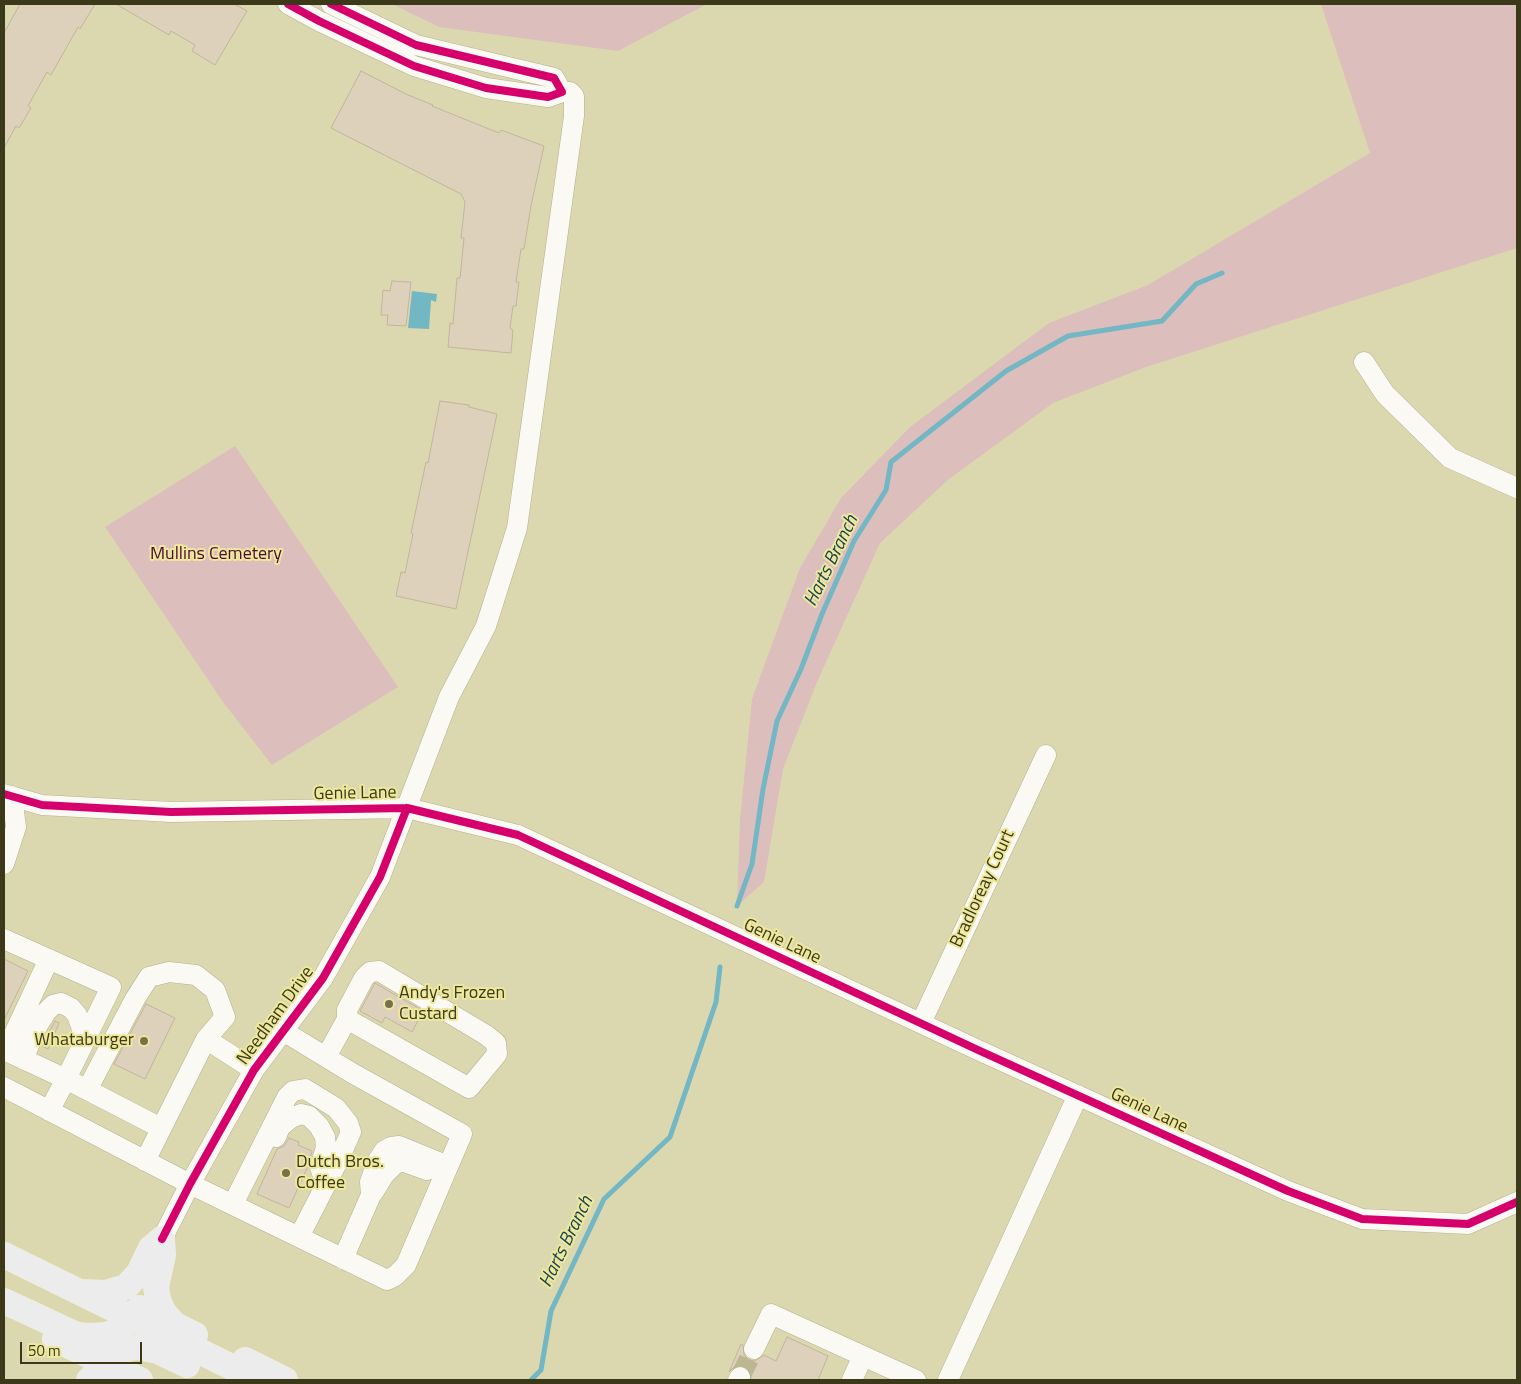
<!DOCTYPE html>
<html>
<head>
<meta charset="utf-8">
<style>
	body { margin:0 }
	#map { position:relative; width:1521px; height:1384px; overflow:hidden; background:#dbd8af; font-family:"Titillium Web",sans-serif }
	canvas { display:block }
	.frame { position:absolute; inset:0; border:5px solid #3c391a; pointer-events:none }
	.scale { position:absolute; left:20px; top:1342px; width:122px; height:22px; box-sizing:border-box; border:2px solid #3c391a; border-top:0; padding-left:6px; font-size:15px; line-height:18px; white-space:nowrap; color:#3c391a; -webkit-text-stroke:4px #eee89c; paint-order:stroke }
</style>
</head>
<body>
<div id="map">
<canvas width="1521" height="1384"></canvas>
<div class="frame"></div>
<div class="scale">50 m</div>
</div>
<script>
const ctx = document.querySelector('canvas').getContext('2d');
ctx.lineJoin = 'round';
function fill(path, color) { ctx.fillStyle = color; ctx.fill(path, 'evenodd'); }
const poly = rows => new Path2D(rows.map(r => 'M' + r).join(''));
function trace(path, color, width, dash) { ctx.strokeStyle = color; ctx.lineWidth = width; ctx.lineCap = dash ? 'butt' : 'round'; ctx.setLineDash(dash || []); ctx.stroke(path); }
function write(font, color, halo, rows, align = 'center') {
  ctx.font = font + ' "Titillium Web",sans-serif'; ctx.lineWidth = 4; ctx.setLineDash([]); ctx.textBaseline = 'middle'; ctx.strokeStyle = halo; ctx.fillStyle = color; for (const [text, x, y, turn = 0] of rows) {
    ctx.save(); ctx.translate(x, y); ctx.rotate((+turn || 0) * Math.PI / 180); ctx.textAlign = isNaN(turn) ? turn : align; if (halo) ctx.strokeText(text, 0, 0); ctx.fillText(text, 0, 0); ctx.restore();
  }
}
fill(poly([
	[392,4,707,4,618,51,439,27],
	[1321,4,1517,4,1517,248,1146,367,1053,403,949,479,880,543,817,682,783,769,764,882,737,906,740,820,752,699,800,568,841,498,910,427,1049,323,1148,285,1370,153],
	[235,446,398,687,272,765,223,702,105,527]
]), '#dcbebc');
fill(poly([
	[412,291,437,294,436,302,431,300,429,329,408,328]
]), '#72b7c3');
trace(poly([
	[737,906,752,864,763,789,777,721,801,669,822,614,854,541,886,490,891,462,1006,371,1068,336,1162,321,1196,284,1222,273],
	[531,1380,541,1370,551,1311,604,1199,670,1137,716,1002,720,967]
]), '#72b7c3', 5);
const building = poly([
	[20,4,95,4,80,29,78,27,51,75,47,72,28,106,31,108,19,128,16,126,4,148,4,33,20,4],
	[116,4,234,4,247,11,215,65,192,51,195,45,171,31,169,35,116,4],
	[361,71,408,95,433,105,432,106,499,133,501,130,544,146,531,206,524,249,521,249,516,282,519,282,516,306,513,306,510,328,513,330,511,353,448,347,450,323,453,324,457,278,460,278,464,238,461,238,465,202,461,194,331,128,361,71],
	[392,281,411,282,406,326,387,325,388,315,381,315,383,290,390,291,392,281],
	[440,401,469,405,469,407,497,414,456,609,396,596,401,572,405,573,413,534,411,533,426,462,428,463,440,401],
	[4,959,28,971,4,1020,4,959],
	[375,983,423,1011,412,1032,385,1017,382,1023,360,1011,375,983],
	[146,1004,175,1018,145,1079,114,1064,146,1004],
	[55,1021,59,1023,48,1049,42,1046,55,1021],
	[289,1138,299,1142,298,1145,312,1151,309,1164,289,1208,257,1194,277,1149,284,1146,289,1138],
	[787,1337,828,1356,818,1380,751,1380,750,1371,746,1367,741,1365,734,1367,729,1372,741,1344,743,1345,744,1355,749,1360,755,1361,764,1355,776,1361,787,1337]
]);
fill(building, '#ddd1bb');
trace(building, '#c2b49c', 1);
trace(poly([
	[740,1377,754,1349]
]), '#bbb891', 20, [20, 10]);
const minor = poly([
	[331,4,416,45,554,78,562,92],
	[1364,362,1385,394,1450,458,1517,488],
	[4,794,42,805,171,812,407,808,518,835,978,1050,1288,1191,1362,1219,1468,1224,1517,1202],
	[4,864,16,827,12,796],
	[4,939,111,987,66,1079,4,1050],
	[921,1023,1046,755],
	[206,1039,254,1070],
	[6,1051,49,959],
	[326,1057,347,1019,469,1088,497,1054,496,1043,486,1035,379,971,370,972,364,978,347,1010,347,1019],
	[23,1059,38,1025,46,1012,53,1005,61,1003,71,1008,77,1015,81,1026,84,1041],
	[4,1087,190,1184,387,1280,395,1276,406,1265,462,1134,352,1073,283,1031],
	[87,1090,135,999,149,977,169,972,196,975,215,990,225,1017,206,1039,145,1161],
	[49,1111,66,1079,161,1128],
	[276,1137,280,1127,291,1118,301,1114,309,1116,319,1126,325,1137,326,1147,320,1167,326,1185],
	[373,1193,384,1175,395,1164,402,1161,427,1170],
	[233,1204,287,1097,293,1091,305,1089,336,1108,348,1123,351,1132,338,1161,299,1237],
	[162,1239,190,1184,254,1070,323,978,380,877,449,697,486,626,517,528,574,116,574,96,570,92,562,92,548,97,486,88,414,66,319,21,288,4],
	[343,1259,371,1195,370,1182,378,1160,384,1151,391,1147,399,1146,448,1166],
	[754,1349,771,1314,916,1380],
	[738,1380,740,1377],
	[852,1380,863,1356],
	[948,1380,1078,1095]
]);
const major = poly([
	[162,1239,163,1255,156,1287,158,1300,164,1313,175,1325,195,1335],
	[4,1255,258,1380],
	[82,1292,106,1293,126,1287,139,1273,151,1248,162,1239],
	[4,1301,77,1335,91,1336,106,1335,118,1331,140,1308],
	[55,1339,140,1380],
	[245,1360,285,1380],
	[89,1380,116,1354,126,1348,139,1347,158,1351,187,1365]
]);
trace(minor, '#b3b190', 21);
trace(major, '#efeddb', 26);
trace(minor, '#faf9f3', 20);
trace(major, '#edeced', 25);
trace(poly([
	[288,4,319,21,414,66,486,88,548,97,562,92,554,78,416,45,331,4],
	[4,794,42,805,171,812,407,808,518,835,978,1050,1288,1191,1362,1219,1468,1224,1517,1202],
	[162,1239,190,1184,254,1070,323,978,380,877,407,808]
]), '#d6006c', 8);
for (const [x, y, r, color] of [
	[389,1004,5,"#74714e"],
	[144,1041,5,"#74714e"],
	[286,1173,5,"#74714e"]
]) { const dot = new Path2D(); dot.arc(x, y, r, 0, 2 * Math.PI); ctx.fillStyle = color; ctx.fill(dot); trace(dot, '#eee89c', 2); }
write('18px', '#4b0936', '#eee89c', [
	["Mullins Cemetery",216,555]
]);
write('18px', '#3c391a', '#eee89c', [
	["Genie Lane",355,794,-1],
	["Bradloreay Court",983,889,-65],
	["Genie Lane",782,942,25],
	["Needham Drive",276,1016,-54],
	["Genie Lane",1149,1111,25]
]);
write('18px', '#3c391a', '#eee89c', [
	["Andy's Frozen",399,994],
	["Custard",399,1015],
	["Whataburger",134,1041,"right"],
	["Dutch Bros.",296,1163],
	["Coffee",296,1184]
], 'left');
write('italic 19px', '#184453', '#eee89c', [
	["Harts Branch",832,561,-64],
	["Harts Branch",567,1242,-64]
]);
</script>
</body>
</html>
